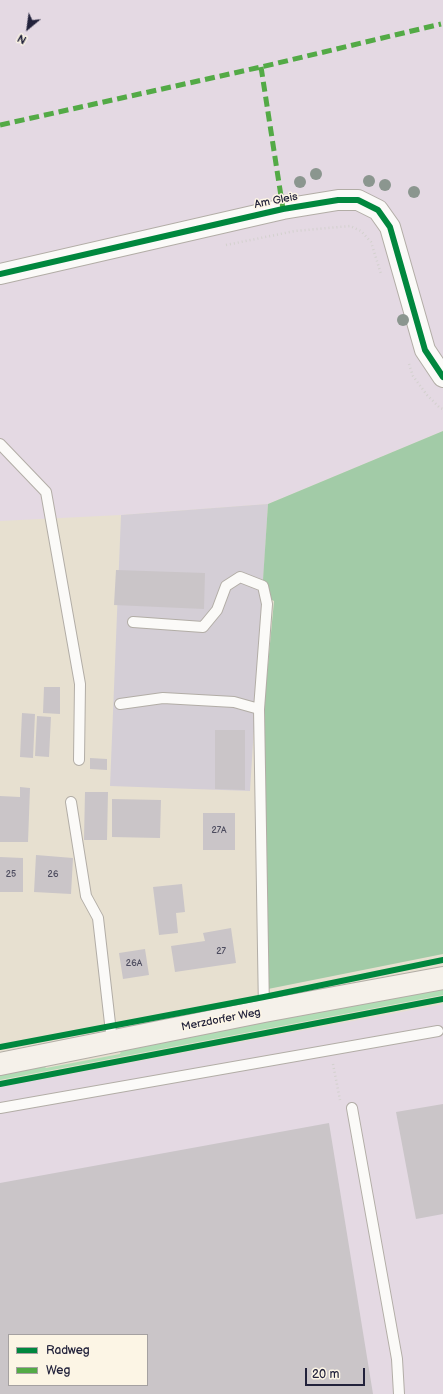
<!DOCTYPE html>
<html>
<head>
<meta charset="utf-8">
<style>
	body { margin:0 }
	#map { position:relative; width:443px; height:1394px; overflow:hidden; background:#e7e0d0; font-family:"Balsamiq Sans",sans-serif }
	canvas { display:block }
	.legend { position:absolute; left:8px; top:1334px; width:140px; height:52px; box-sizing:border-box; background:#fcf5e5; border:1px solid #a5a1a1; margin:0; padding:5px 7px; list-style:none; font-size:12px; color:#22223b }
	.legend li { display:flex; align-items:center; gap:8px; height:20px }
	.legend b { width:20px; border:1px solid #a5a1a1 }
	.north { position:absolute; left:8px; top:8px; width:40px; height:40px; -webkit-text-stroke:3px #fcf5e5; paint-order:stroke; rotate:209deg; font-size:11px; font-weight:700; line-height:16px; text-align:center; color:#22223b }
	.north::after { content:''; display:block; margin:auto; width:14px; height:18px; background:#22223b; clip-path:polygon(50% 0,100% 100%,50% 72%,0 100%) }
	.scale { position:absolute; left:305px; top:1368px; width:60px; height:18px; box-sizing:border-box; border:2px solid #22223b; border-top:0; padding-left:5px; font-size:12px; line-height:14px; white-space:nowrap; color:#22223b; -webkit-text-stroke:3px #fcf5e5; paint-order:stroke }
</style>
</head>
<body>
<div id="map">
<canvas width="443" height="1394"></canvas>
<ul class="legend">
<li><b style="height:5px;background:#00873e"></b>Radweg</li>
<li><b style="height:5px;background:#53aa46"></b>Weg</li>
</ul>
<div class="north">N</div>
<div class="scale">20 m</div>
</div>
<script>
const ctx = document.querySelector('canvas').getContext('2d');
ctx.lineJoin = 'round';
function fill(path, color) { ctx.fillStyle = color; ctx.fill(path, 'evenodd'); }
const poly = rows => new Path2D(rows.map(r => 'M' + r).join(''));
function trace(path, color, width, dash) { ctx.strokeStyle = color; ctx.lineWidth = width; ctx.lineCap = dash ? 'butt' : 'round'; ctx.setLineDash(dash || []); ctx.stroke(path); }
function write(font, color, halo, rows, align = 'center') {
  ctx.font = font + ' "Balsamiq Sans",sans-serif'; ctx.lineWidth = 3; ctx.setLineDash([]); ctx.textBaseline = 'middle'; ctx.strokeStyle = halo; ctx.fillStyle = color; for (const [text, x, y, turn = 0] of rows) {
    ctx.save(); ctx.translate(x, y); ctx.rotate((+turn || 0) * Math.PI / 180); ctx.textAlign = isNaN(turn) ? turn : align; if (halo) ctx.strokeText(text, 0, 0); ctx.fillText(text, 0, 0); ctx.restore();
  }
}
fill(poly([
	[0,0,443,0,443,431,268,504,121,515,0,521],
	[443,1004,443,1394,0,1394,0,1087],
	[9,1335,147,1335,147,1385,9,1385]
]), '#e4d9e3');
fill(poly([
	[268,504,250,791,110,786,121,515]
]), '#d4ced6');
fill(poly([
	[443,986,443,995,0,1080,0,1071,42,1063,46,1068,120,1054,122,1047]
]), '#b0ddb5');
fill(poly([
	[443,431,443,954,268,989,264,707,274,601,262,595,268,504]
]), '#a2cba7');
fill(poly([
	[116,570,205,573,204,609,114,605],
	[44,687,60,687,60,714,43,713],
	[22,713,35,714,33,758,20,757],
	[37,716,51,717,49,757,35,756],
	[215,730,245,730,245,790,215,789],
	[90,758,107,759,107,770,90,769],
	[20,787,30,788,28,842,0,842,0,796,20,797],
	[85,792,108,792,107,840,84,840],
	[112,799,161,800,160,838,112,837],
	[203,813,235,813,235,850,203,850],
	[36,855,73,858,71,894,34,892],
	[0,857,23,858,23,892,0,892],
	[182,884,185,912,176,913,178,933,159,935,153,887],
	[231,928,236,963,175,972,171,946,205,941,203,933],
	[145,949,149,975,123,979,119,953],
	[443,1104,443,1214,416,1219,396,1112],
	[329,1123,373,1394,0,1394,0,1183],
	[9,1335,147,1335,147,1385,9,1385]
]), '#cac5c8');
const lane = poly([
	[0,444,46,492,80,684,79,760],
	[133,622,203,627,217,610,226,586,240,577,263,586,267,604,259,709,264,1011],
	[120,704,163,698,234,702,259,709],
	[71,802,86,896,98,918,112,1041],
	[0,1108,438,1031],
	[352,1108,397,1359,399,1394]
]);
const street = poly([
	[0,274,283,209,338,200,358,200,378,210,390,227,425,350,443,377]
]);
const secondary = poly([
	[0,1064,264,1011,443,978]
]);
trace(lane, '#b2ada6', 12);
trace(street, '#b2ada6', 22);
trace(secondary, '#b2ada6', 24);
trace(poly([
	[226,245,295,231,350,226,361,231,371,242,381,274],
	[409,364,413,376,427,395,440,408,443,409],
	[333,1064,340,1100]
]), '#d3d1ce', 2.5, [1, 3]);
trace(lane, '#fbfaf8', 10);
trace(street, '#fbfaf8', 20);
trace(secondary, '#f5f1ea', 22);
trace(poly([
	[261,67,283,209],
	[0,125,261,67,441,24]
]), '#53aa46', 5, [10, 5]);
trace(poly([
	[0,274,283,209,338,200,358,200,378,210,390,227,425,350,443,377],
	[0,1047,264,997,443,960],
	[0,1084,443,999]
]), '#00873e', 6);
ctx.fillStyle = '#8b968f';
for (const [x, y] of [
	[316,174],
	[369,181],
	[300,182],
	[385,185],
	[414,192],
	[403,320]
]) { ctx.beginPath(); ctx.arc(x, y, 6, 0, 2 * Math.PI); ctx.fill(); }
write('9px', '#4c4b5e', null, [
	["27A",219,831],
	["25",11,875],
	["26",53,875],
	["27",221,952],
	["26A",134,964]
]);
write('11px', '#22223b', '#fcf5e5', [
	["Am Gleis",276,201,-11],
	["Merzdorfer Weg",221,1020,-11]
]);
</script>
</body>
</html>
